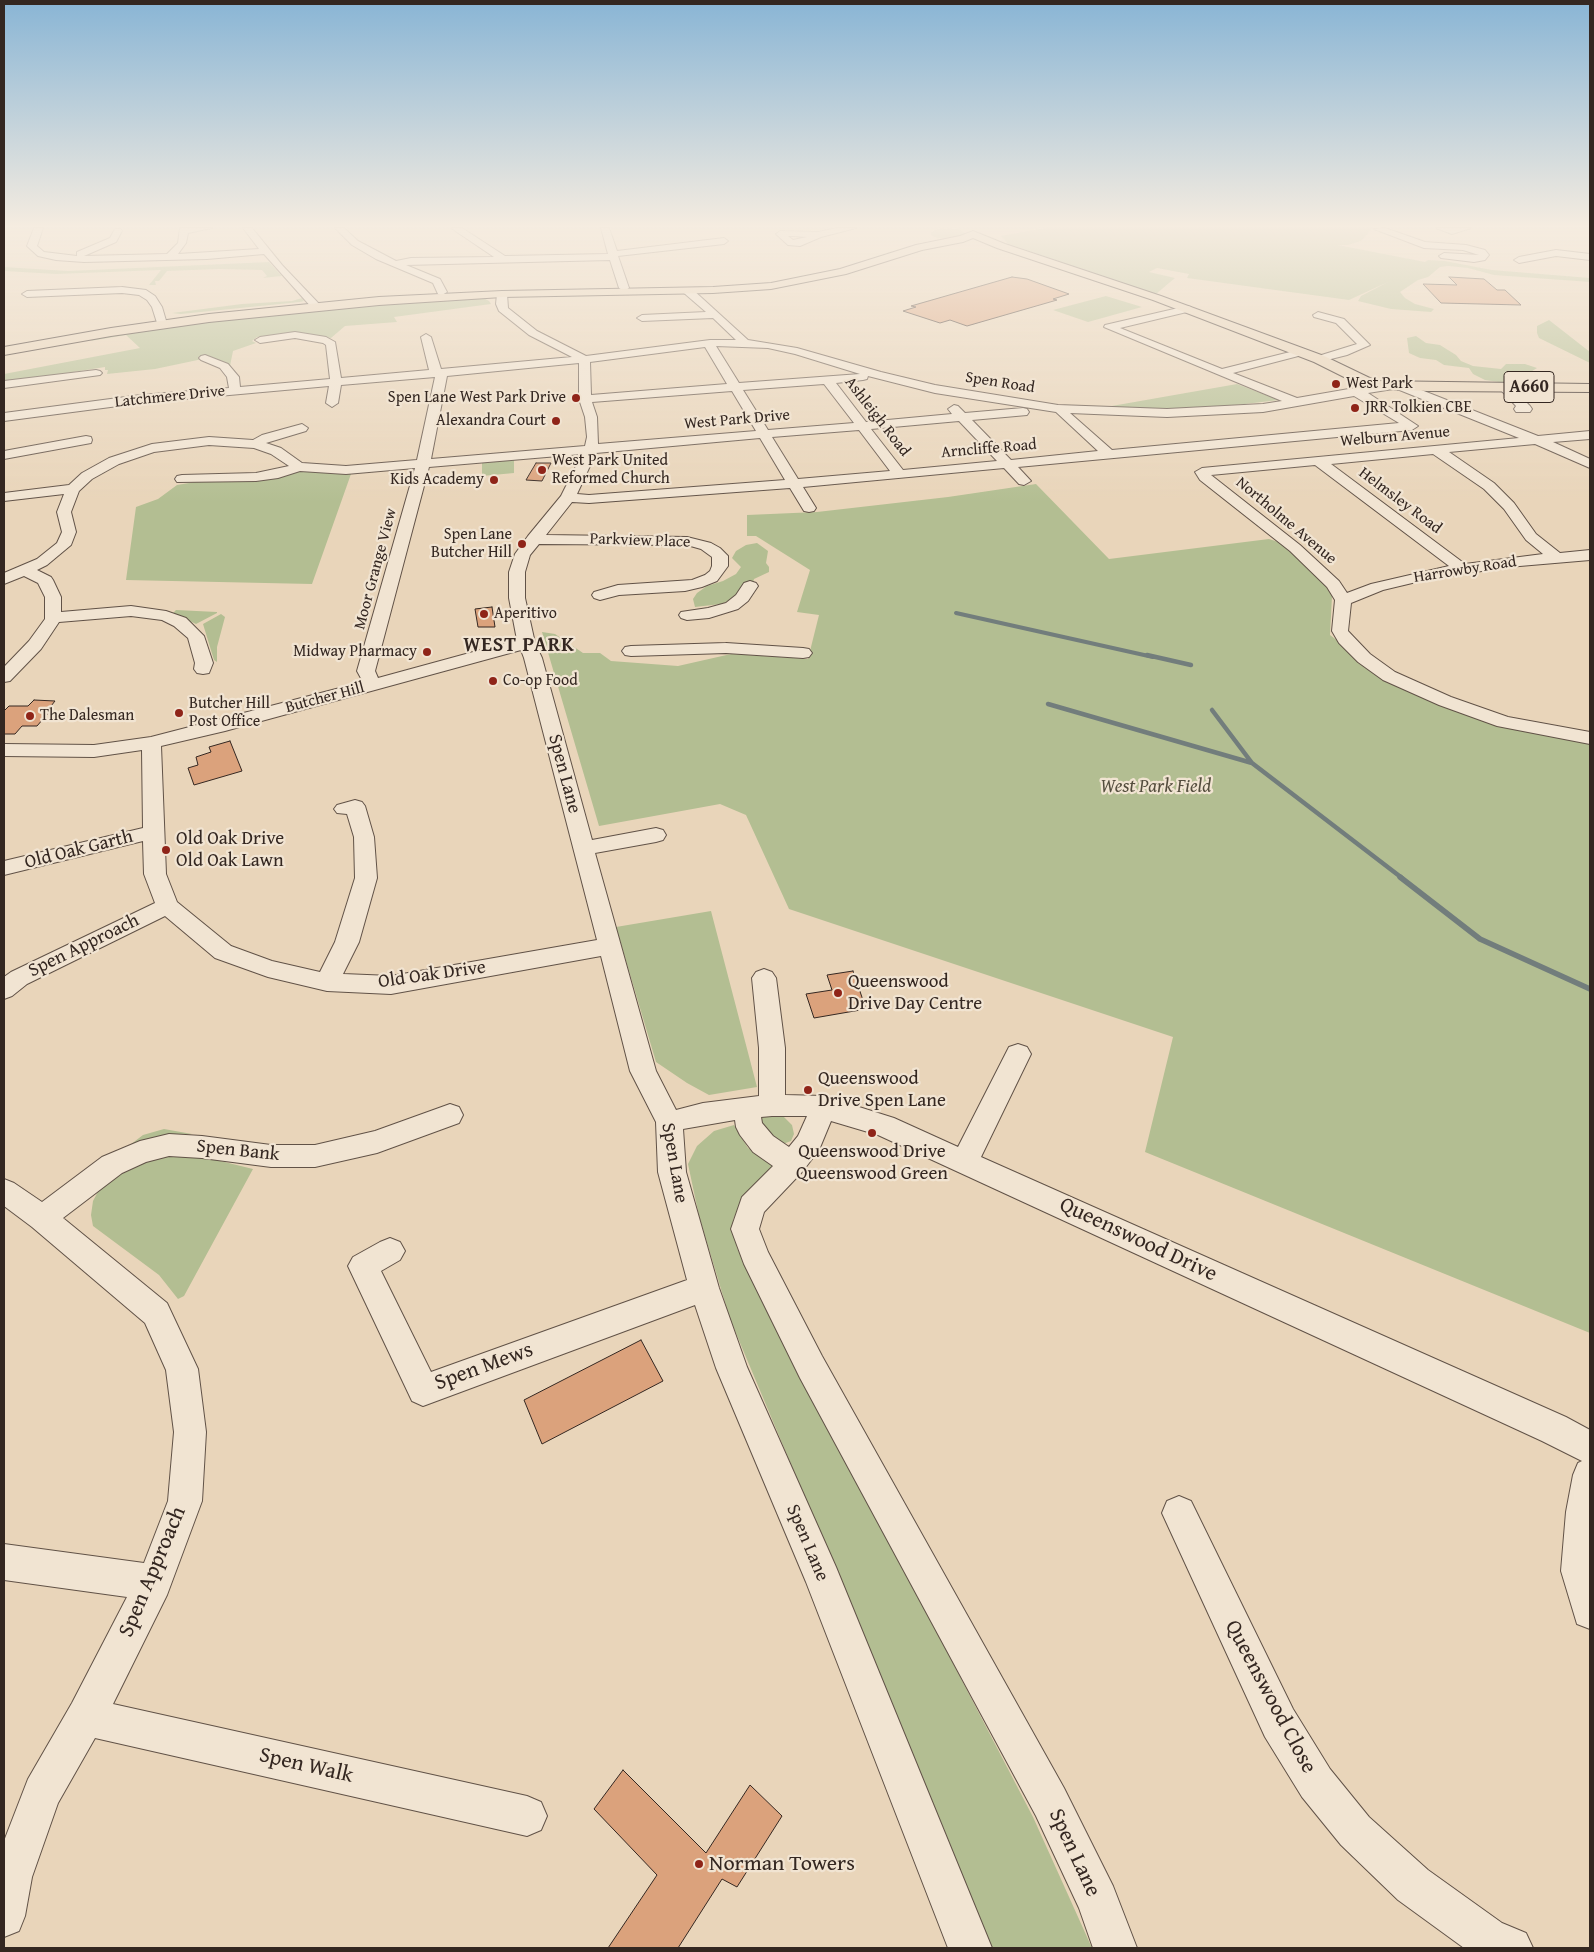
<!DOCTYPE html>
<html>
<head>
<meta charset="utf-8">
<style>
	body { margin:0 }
	#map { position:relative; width:1594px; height:1952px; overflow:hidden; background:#e9d5ba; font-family:"Gentium Book Plus",serif }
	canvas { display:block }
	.frame { position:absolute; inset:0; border:5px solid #342721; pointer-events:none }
</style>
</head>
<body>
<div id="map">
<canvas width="1594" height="1952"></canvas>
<div class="frame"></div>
</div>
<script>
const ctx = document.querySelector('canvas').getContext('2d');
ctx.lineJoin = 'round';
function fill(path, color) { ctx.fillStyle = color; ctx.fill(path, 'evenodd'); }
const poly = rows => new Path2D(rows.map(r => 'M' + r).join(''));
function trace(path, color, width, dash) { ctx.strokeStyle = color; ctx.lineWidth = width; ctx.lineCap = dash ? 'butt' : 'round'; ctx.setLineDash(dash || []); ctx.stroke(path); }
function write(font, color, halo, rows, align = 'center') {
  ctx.font = font + ' "Gentium Book Plus",serif'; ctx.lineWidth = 4.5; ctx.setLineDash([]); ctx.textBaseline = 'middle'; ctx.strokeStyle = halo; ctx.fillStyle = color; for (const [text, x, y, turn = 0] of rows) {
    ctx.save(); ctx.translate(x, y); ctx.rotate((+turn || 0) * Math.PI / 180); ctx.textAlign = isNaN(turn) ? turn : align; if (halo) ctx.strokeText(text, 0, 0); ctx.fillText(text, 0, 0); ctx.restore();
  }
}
fill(poly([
	[940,228,959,229,964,232,965,235,952,239,937,238,931,235,931,232],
	[1044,228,1376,228,1371,230,1361,241,1348,245,1338,245,1425,262,1428,260,1445,261,1492,270,1590,278,1590,282,1494,275,1468,268,1448,266,1440,267,1428,277,1418,280,1400,292,1405,298,1415,304,1434,309,1431,312,1391,309,1358,301,1361,296,1388,282,1349,300,1187,278,1189,274,1157,268,1149,272,1175,278,1156,294,1008,244,1001,236],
	[269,262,282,276,263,278,267,276,262,270,219,269,167,271,159,281,155,281,156,285,149,285,161,270,56,274,4,271,4,267,68,271],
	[1106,296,1142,307,1088,322,1053,310],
	[482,297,489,301,491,304,394,317,397,322,345,326,331,338,307,334,257,337,252,341,256,343,233,351,230,366,212,357,155,369,107,374,108,370,105,370,105,367,4,383,4,374,140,348,126,335,90,341,103,335,319,308],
	[302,298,304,301,300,302,181,314,172,313,242,304,292,301],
	[1549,320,1590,352,1590,363,1539,338,1537,333,1537,326],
	[1416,336,1426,343,1440,345,1456,355,1461,361,1473,366,1501,369,1506,364,1525,364,1537,368,1529,373,1544,377,1546,381,1506,383,1485,380,1473,374,1469,368,1444,365,1436,360,1420,358,1409,353,1407,338],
	[1237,384,1279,400,1193,410,1106,407],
	[514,460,514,473,482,476,482,463],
	[302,471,351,474,312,584,126,580,136,507,158,499,177,485,201,481,280,477],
	[1036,484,1109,559,1269,539,1288,545,1321,578,1332,596,1330,635,1390,681,1543,734,1590,742,1590,1333,1145,1152,1173,1037,789,909,746,815,720,804,599,826,542,632,555,634,583,653,600,653,611,661,678,666,731,654,808,659,819,615,797,612,810,570,756,536,747,536,747,515,817,512,948,497],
	[757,543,768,551,766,563,769,567,769,572,754,579,753,583,733,599,721,604,695,607,693,599,697,593,707,586,723,581,736,574,741,567,732,558,736,551,746,545],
	[176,610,217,612,217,613,196,624,173,613],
	[221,614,225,617,217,647,217,662,214,660,203,624],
	[711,911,757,1087,709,1095,687,1083,656,1062,616,927],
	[782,1115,792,1125,794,1134,791,1141,783,1144,774,1143,759,1121,763,1116],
	[734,1125,748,1148,777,1165,743,1196,733,1220,737,1248,1033,1817,1092,1948,990,1948,946,1834,730,1319,699,1216,688,1164,697,1146,714,1131],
	[164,1129,192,1134,167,1137,118,1154,143,1135],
	[172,1155,196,1155,253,1169,184,1296,178,1299,159,1275,93,1226,91,1215,93,1201,103,1182,147,1158]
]), '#b3be92');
trace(poly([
	[956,613,1153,657]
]), '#727d7c', 4);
trace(poly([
	[1147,655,1191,665],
	[1048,704,1252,763,1402,878],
	[1212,710,1252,763]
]), '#727d7c', 4.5);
trace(poly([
	[1400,877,1480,939,1590,989]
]), '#727d7c', 5.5);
const building = poly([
	[1012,277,1027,279,1069,294,1053,299,1057,300,967,326,950,320,940,323,903,311,916,307,911,306,1012,277],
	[1449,277,1484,279,1497,290,1505,290,1521,305,1441,303,1423,284,1457,285,1449,277],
	[536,463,551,463,542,481,526,480,536,463],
	[492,607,495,627,478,627,475,609,492,607],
	[34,700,55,701,47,711,50,711,37,726,22,726,15,734,4,734,4,711,9,706,28,706,34,700],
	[230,741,242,771,194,785,188,768,198,765,196,757,211,752,209,747,230,741],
	[853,971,866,1009,814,1018,806,994,832,990,827,975,853,971],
	[641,1340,663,1381,542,1444,524,1400,641,1340],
	[623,1770,706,1853,750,1785,782,1816,737,1887,722,1879,678,1948,608,1948,657,1875,594,1809,623,1770]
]);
fill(building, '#dba27c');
trace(building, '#342721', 1);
const minor = poly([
	[34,228,43,228,37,246,44,252,77,256,77,252,110,238,115,229,121,229,122,231,116,242,84,256,167,254,178,243,180,228,212,228,188,233,186,243,178,254,259,249,243,228,252,228,282,265,322,307,321,309,313,309,264,254,207,259,84,262,56,260,38,256,27,246,34,228],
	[335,228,344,228,358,241,396,261,411,258,494,257,451,228,462,228,505,256,608,254,601,228,609,228,617,251,724,238,728,241,724,244,618,256,629,288,624,291,619,288,610,260,406,265,440,279,447,292,442,295,438,294,433,283,376,259,352,245,335,228],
	[837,228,856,228,821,237,800,246,788,245,776,234,780,231,818,232,837,228],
	[788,236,793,236,807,237,793,240,788,236],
	[1385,228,1425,242,1466,245,1485,250,1489,255,1485,260,1474,262,1441,258,1439,256,1444,253,1479,255,1463,250,1424,248,1374,229,1385,228],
	[1436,228,1471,228,1452,234,1436,228],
	[1556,250,1590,254,1590,260,1556,256,1519,263,1514,260,1519,257,1556,250],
	[122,287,146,290,155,296,162,307,167,324,166,326,158,326,152,307,147,300,139,295,122,293,27,297,22,294,27,291,122,287],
	[688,288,692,289,748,340,797,348,881,372,935,385,1058,405,1167,409,1263,404,1282,401,1104,327,1105,325,1187,306,1191,307,1192,309,1191,311,1120,328,1222,369,1302,349,1306,350,1308,352,1306,354,1233,373,1297,398,1389,382,1393,383,1395,386,1393,389,1368,393,1418,426,1412,430,1018,467,1031,481,1024,485,1019,484,1004,468,803,487,816,508,814,511,809,512,804,511,790,488,589,503,572,502,546,535,687,537,711,543,720,548,728,556,728,566,717,581,702,587,685,591,619,595,600,600,594,598,592,595,594,592,618,585,692,580,705,575,710,571,712,566,712,557,701,549,687,545,539,544,530,555,525,572,525,598,535,643,542,658,592,840,656,828,663,830,666,835,663,840,656,842,595,853,656,1071,676,1110,703,1103,759,1096,759,1048,752,978,756,972,764,969,772,972,776,978,785,1048,785,1095,824,1096,894,1118,958,1147,1009,1047,1018,1044,1027,1047,1031,1054,981,1157,1566,1417,1590,1430,1590,1629,1577,1624,1561,1571,1566,1512,1573,1475,1578,1463,1582,1461,1542,1441,878,1135,831,1121,819,1150,802,1172,764,1212,759,1229,768,1252,822,1356,1064,1788,1113,1886,1137,1948,1093,1948,1079,1908,1036,1816,800,1378,744,1264,731,1229,742,1197,773,1166,753,1152,740,1135,736,1127,735,1120,683,1129,686,1172,719,1288,747,1367,836,1567,992,1948,948,1948,806,1582,716,1368,695,1305,423,1406,412,1401,348,1266,353,1257,380,1242,390,1238,400,1242,405,1251,400,1260,381,1271,431,1372,687,1280,658,1172,656,1122,630,1071,601,956,391,994,327,991,268,977,215,958,165,916,27,984,12,996,4,999,4,977,11,972,155,903,144,874,143,841,4,875,4,861,143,828,142,750,94,757,4,756,4,744,94,745,151,737,363,682,357,671,415,468,346,474,300,471,278,478,256,481,177,482,175,479,177,476,182,475,256,473,289,466,271,454,254,448,209,445,154,452,119,464,92,479,79,491,71,512,76,532,71,545,47,565,37,570,51,577,53,580,61,597,61,612,131,606,166,611,186,618,204,636,213,663,209,673,203,674,197,673,194,669,195,663,188,638,174,626,162,620,131,616,59,622,41,649,10,681,4,682,4,667,29,641,45,619,45,597,38,583,24,576,4,584,4,573,37,559,57,543,62,532,57,512,64,494,4,501,4,493,69,485,82,473,109,458,152,444,209,437,253,440,262,435,302,424,308,428,306,431,266,443,281,448,302,463,346,466,417,460,435,377,341,385,338,403,332,407,326,403,329,386,141,403,4,421,4,413,141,395,229,388,227,377,220,368,201,360,199,358,201,356,205,355,228,364,239,377,240,387,330,379,326,345,323,343,295,338,260,343,255,340,260,337,295,332,326,337,335,342,341,378,429,370,421,337,426,334,431,337,441,369,572,357,529,335,499,311,496,304,497,294,502,291,507,294,508,308,537,331,586,356,710,340,736,340,713,318,642,321,637,318,642,315,706,312,684,293,684,289,688,288],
	[716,346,768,348,795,354,860,374,739,383,716,346],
	[705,347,727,384,591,395,590,362,705,347],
	[579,363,579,399,585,417,587,437,585,446,431,459,447,376,579,363],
	[868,376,935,393,1056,412,1098,451,1011,460,972,420,1027,415,1029,412,1027,409,1023,408,965,413,958,406,954,405,948,409,952,414,866,422,836,383,863,380,867,379,868,376],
	[824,384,854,423,768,430,743,390,824,384],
	[732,391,756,431,598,444,597,417,592,402,732,391],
	[1354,396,1399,423,1112,450,1070,413,1167,417,1263,412,1354,396],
	[959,421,997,461,903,470,871,429,959,421],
	[859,430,890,471,798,479,772,437,859,430],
	[760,438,785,480,589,495,577,494,596,453,760,438],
	[582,454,561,496,528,536,515,554,509,572,509,598,517,640,378,678,375,671,429,467,582,454],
	[521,650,524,658,597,940,391,976,343,974,359,942,377,878,374,837,365,806,362,802,355,800,337,805,334,809,337,813,347,814,354,837,355,878,335,942,320,972,272,961,231,946,177,902,166,874,161,746,225,731,521,650],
	[772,1116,807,1116,798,1136,789,1147,773,1136,762,1123,761,1117,772,1116],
	[1318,312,1344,319,1370,345,1347,355,1319,362,1315,361,1313,359,1315,357,1357,344,1336,323,1314,317,1313,315,1318,312],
	[96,370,100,371,102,373,100,375,4,388,4,381,96,370],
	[1401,382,1538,436,1590,431,1590,439,1553,442,1590,459,1590,468,1535,444,1449,452,1494,483,1514,503,1536,534,1560,553,1590,550,1590,560,1508,567,1429,579,1383,590,1351,603,1348,631,1370,654,1395,672,1451,697,1508,717,1590,732,1590,744,1497,726,1439,705,1383,680,1358,662,1339,643,1332,631,1335,600,1327,587,1290,551,1200,480,1195,472,1202,468,1519,438,1397,389,1395,386,1397,383,1401,382],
	[1433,454,1484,489,1504,509,1526,540,1543,554,1465,564,1331,464,1433,454],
	[1315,465,1449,566,1371,584,1347,593,1339,581,1300,545,1211,475,1315,465],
	[1504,383,1508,384,1530,406,1532,409,1530,412,1516,412,1514,409,1516,406,1498,387,1504,383],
	[86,436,91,437,92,440,91,443,4,459,4,451,86,436],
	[750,581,756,583,758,586,748,601,738,609,709,618,687,620,681,618,679,615,681,612,708,608,726,603,736,595,744,583,750,581],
	[726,643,803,648,809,649,812,653,809,657,803,658,726,653,631,656,625,655,622,651,625,647,631,646,726,643],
	[450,1104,459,1107,463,1115,459,1123,377,1153,315,1167,271,1167,202,1158,169,1156,146,1162,122,1173,63,1218,167,1303,198,1369,206,1432,202,1501,167,1595,113,1704,527,1796,541,1802,547,1816,541,1830,527,1836,95,1738,58,1803,32,1877,25,1916,19,1931,4,1937,4,1841,28,1779,72,1703,127,1597,4,1580,4,1544,144,1563,168,1501,174,1432,166,1370,145,1323,32,1227,4,1206,4,1179,14,1183,42,1202,102,1157,140,1141,169,1134,202,1136,271,1145,315,1145,375,1131,450,1104],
	[1179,1496,1191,1501,1293,1709,1330,1769,1369,1817,1428,1870,1502,1923,1526,1933,1533,1948,1464,1948,1398,1900,1341,1845,1302,1797,1265,1737,1162,1513,1167,1501,1179,1496]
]);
const highway = poly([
	[973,231,1005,244,1161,296,1324,356,1376,381,1590,384,1590,392,1427,391,1371,388,1360,385,1314,362,1153,300,997,248,973,238,963,242,922,250,846,274,771,289,713,293,502,297,379,305,209,322,111,336,4,355,4,347,111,328,209,314,379,297,502,291,713,287,771,283,840,269,916,245,960,236,973,231]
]);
trace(minor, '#615247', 2);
trace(highway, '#342721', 2);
fill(minor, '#f1e4d2');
fill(highway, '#e9d5ba');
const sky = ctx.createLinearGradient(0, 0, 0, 502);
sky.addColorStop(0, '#89b5d5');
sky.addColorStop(0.45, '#f5ece0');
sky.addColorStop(1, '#f5ece000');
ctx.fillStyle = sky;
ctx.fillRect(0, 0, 1594, 502);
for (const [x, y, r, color] of [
	[1336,384,5,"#8f2418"],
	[576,398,5,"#8f2418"],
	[1355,408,5,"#8f2418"],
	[556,421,5,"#8f2418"],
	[542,470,5,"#8f2418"],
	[494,480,5,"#8f2418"],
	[522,544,5,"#8f2418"],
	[484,614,5,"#8f2418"],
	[427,652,5,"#8f2418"],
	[493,681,5,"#8f2418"],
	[179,713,5,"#8f2418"],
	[30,716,5,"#8f2418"],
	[166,850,5,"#8f2418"],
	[838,993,5,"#8f2418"],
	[808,1090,5,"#8f2418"],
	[872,1133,5,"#8f2418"],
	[699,1864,5,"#8f2418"]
]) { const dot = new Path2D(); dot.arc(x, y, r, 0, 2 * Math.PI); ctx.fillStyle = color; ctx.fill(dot); trace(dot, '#f1e4d2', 2); }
write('16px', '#342721', '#f1e4d2', [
	["Spen Road",1000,383,9],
	["Latchmere Drive",170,397,-6],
	["Ashleigh Road",877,417,52],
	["West Park Drive",737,420,-5],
	["Welburn Avenue",1395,437,-5],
	["Arncliffe Road",989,449,-5],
	["Helmsley Road",1400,501,37],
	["Northolme Avenue",1286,521,40],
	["Parkview Place",640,541,2],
	["Moor Grange View",376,569,-75],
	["Harrowby Road",1465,570,-9],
	["Butcher Hill",325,698,-15]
]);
write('16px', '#342721', '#f1e4d2', [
	["West Park",1346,384],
	["Spen Lane West Park Drive",566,398,"right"],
	["JRR Tolkien CBE",1365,408],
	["Alexandra Court",546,421,"right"],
	["West Park United",552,461],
	["Reformed Church",552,479],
	["Kids Academy",484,480,"right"],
	["Spen Lane",512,535,"right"],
	["Butcher Hill",512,553,"right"],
	["Aperitivo",494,614],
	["Midway Pharmacy",417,652,"right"],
	["Co-op Food",503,681],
	["Butcher Hill",189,704],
	["Post Office",189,722],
	["The Dalesman",40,716]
], 'left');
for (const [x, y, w] of [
	[1529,387,50]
]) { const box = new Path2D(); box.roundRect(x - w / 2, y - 15.5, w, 31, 4); ctx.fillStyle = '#f1e4d2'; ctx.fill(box); trace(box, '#342721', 1); }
write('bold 18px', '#342721', null, [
	["A660",1529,387]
]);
write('19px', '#342721', '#f1e4d2', [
	["Spen Lane",564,774,75],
	["Old Oak Garth",79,850,-14],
	["Spen Approach",84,946,-26],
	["Old Oak Drive",432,975,-8],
	["Spen Bank",238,1151,6],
	["Spen Lane",674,1163,80],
	["Spen Lane",807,1543,67]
]);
write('italic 19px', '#544d3d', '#f1e4d2', [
	["West Park Field",1156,787]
]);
write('19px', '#342721', '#f1e4d2', [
	["Old Oak Drive",176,839],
	["Old Oak Lawn",176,861],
	["Queenswood",848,982],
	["Drive Day Centre",848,1004],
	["Queenswood",818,1079],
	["Drive Spen Lane",818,1101],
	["Queenswood Drive",872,1152,"center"],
	["Queenswood Green",872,1174,"center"]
], 'left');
ctx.letterSpacing = '1px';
write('bold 20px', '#342721', '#f1e4d2', [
	["WEST PARK",519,646]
]);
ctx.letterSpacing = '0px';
write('22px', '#342721', '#f1e4d2', [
	["Queenswood Drive",1138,1240,25],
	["Spen Mews",484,1367,-20],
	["Spen Approach",153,1572,-67],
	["Queenswood Close",1270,1697,62],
	["Spen Walk",306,1766,13],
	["Spen Lane",1074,1853,65]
]);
write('22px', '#342721', '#f1e4d2', [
	["Norman Towers",709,1864]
], 'left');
</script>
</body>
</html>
